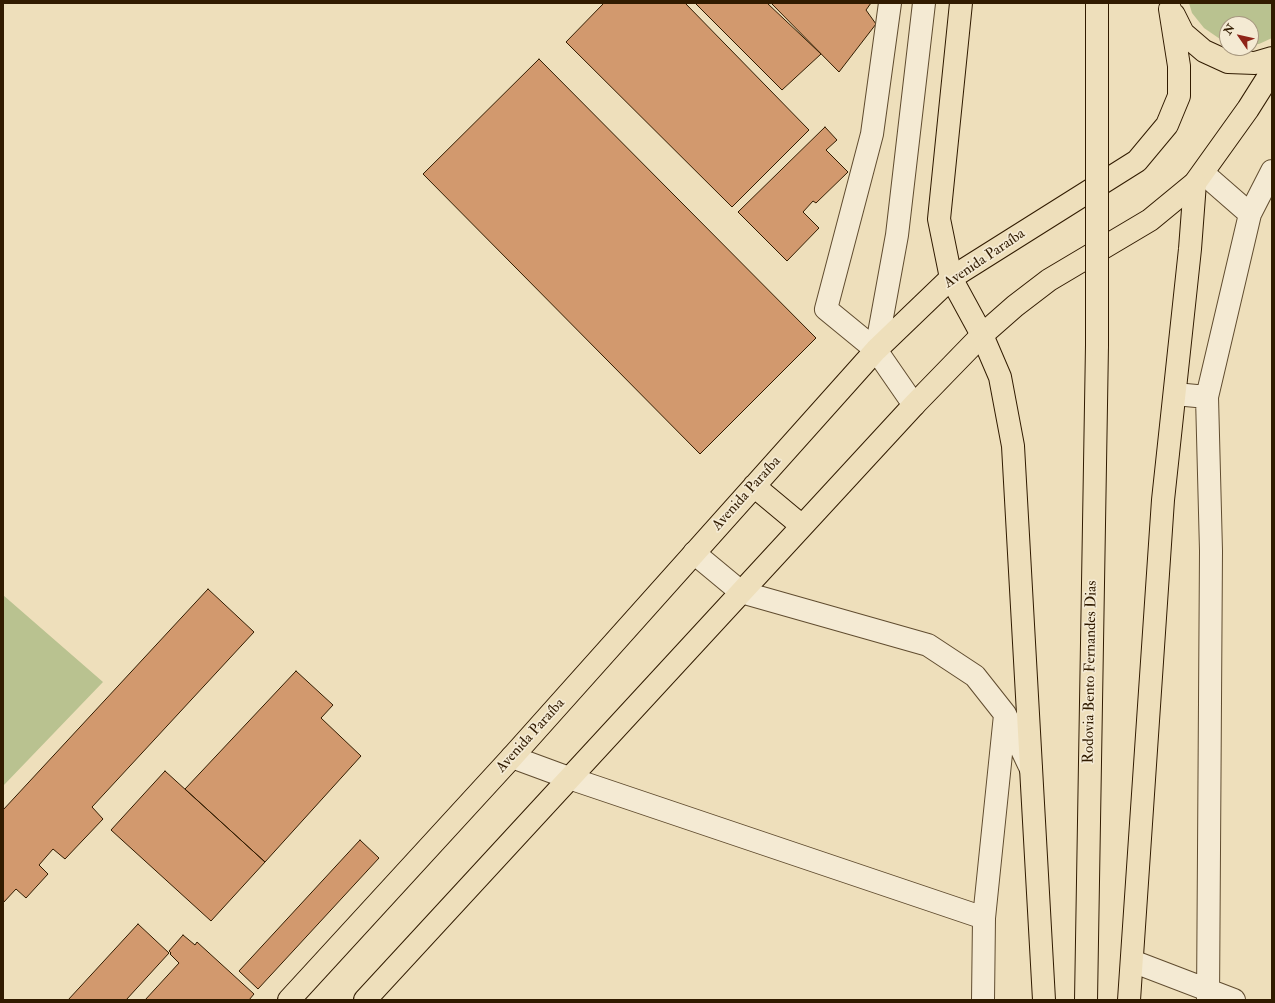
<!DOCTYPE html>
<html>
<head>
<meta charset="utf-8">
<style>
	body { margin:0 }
	#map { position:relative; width:1275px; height:1003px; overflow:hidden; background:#eedfbb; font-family:"IM FELL Double Pica",serif }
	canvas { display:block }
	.frame { position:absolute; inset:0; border:4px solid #311b00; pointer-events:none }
	.north { position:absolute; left:1219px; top:16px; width:40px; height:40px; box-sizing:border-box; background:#f4ead3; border:1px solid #a6977f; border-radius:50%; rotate:304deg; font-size:11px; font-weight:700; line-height:16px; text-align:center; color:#311b00 }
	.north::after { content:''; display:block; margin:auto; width:14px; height:18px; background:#8f2418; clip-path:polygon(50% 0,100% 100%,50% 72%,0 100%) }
</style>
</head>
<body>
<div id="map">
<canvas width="1275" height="1003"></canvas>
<div class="frame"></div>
<div class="north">N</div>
</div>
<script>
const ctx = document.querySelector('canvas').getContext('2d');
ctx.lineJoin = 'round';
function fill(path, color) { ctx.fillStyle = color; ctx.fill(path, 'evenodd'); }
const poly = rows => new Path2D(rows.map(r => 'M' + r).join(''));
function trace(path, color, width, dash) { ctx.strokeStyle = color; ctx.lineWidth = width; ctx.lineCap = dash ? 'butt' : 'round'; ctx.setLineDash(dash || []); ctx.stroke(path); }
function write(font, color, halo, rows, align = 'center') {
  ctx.font = font + ' "IM FELL Double Pica",serif'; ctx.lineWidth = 3.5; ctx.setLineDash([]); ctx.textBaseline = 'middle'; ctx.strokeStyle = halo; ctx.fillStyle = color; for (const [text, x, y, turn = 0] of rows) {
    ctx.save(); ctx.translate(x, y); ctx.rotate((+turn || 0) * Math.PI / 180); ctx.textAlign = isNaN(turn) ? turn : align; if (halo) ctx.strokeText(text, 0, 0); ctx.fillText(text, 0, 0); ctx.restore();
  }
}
fill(poly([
	[1189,3,1272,3,1272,38,1259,44,1251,44,1251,24,1227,24,1227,41,1220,39,1204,28,1192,13],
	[3,595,103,682,3,786]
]), '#b9c290');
const building = poly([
	[604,3,685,3,809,130,732,207,566,42,604,3],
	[695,3,767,3,821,54,782,90,695,3],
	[771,3,871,3,866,10,876,24,839,72,771,3],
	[539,59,816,338,700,454,423,174,539,59],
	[825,127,837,140,826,150,848,172,816,203,813,201,803,212,819,228,787,261,738,212,825,127],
	[208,589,254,632,92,807,103,819,65,859,53,849,39,865,48,874,26,898,16,889,3,903,3,810,208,589],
	[296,671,333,705,321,718,361,756,265,862,185,789,296,671],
	[165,771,265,862,211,921,111,830,165,771],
	[360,840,379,858,258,989,239,971,360,840],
	[138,924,169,953,126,1000,68,1000,138,924],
	[183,935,195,945,197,942,254,994,249,1000,145,1000,179,963,170,954,171,953,169,951,183,935]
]);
fill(building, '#d2996e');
trace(building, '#311b00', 1);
const minor = poly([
	[1203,173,1250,214],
	[876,350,826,309,872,134,890,3],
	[1175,394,1207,397],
	[914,405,876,350,897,235,924,3],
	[694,553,741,592,928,645,975,676,1005,714,1031,769],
	[512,757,569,778,984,918,983,1000],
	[984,918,1005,715],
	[1132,961,1234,1000],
	[1208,1000,1211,551,1207,397,1250,214,1272,171]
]);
const major = poly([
	[1174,15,1183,33,1204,51,1228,62,1255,63,1272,58],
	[754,486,802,526],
	[289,1000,512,757,876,350,951,278,1137,161,1167,125,1179,96,1179,66,1170,9],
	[365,1000,914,405,982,335,1015,306,1049,280,1150,220,1195,183,1248,109,1272,71]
]);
const highway = poly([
	[961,3,939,219,951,278,982,335,1000,377,1013,446,1044,1000],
	[1097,3,1097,82],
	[1086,1000,1097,345],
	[1129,1000,1163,500,1190,249,1195,183]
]);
trace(minor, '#604c2f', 24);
trace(major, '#311b00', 24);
trace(highway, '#311b00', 24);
trace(minor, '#f4ead3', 22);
trace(major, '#eedfbb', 22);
trace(highway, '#eedfbb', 22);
const highwayBridge = poly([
	[1097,82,1097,345]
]);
trace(highwayBridge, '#311b00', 24, []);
trace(highwayBridge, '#eedfbb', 22);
write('15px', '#311b00', '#f4ead3', [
	["Avenida Paraíba",985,259,-34],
	["Avenida Paraíba",747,494,-48],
	["Rodovia Bento Fernandes Dias",1091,672,-89],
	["Avenida Paraíba",531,736,-48]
]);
</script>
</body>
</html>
